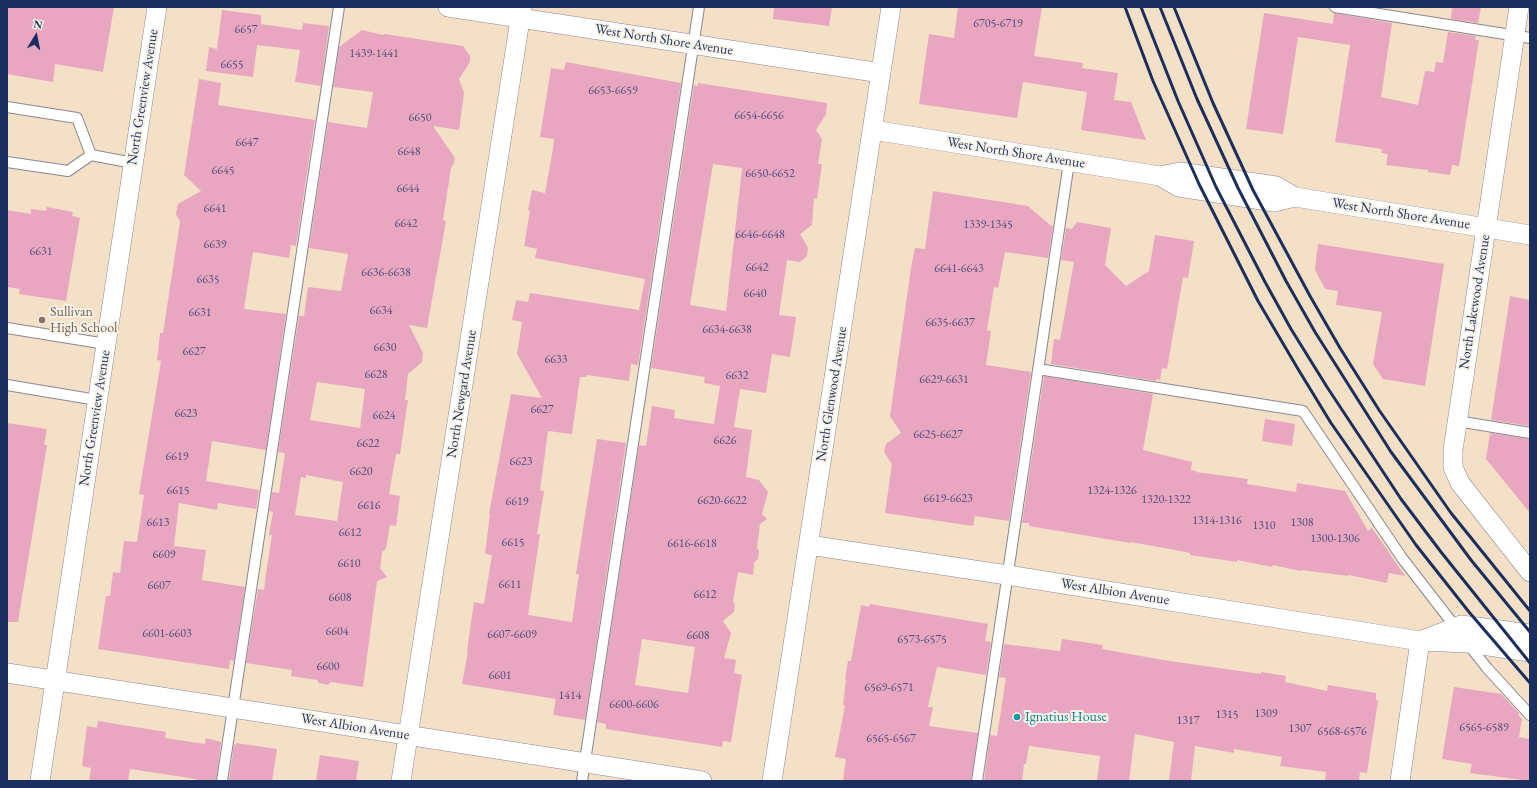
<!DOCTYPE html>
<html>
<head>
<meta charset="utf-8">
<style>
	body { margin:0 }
	#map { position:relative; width:1537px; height:788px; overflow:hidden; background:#f4e0c6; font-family:"EB Garamond",serif }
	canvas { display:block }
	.frame { position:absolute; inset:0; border:8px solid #1b2f5e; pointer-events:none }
	.north { position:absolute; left:16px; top:16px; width:40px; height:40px; -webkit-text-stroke:3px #f7f3e8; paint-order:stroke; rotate:10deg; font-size:11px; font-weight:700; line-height:16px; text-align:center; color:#1b2f5e }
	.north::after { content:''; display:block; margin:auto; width:14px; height:18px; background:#1b2f5e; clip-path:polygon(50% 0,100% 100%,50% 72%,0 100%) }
</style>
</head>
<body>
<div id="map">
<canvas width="1537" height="788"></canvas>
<div class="frame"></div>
<div class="north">N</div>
</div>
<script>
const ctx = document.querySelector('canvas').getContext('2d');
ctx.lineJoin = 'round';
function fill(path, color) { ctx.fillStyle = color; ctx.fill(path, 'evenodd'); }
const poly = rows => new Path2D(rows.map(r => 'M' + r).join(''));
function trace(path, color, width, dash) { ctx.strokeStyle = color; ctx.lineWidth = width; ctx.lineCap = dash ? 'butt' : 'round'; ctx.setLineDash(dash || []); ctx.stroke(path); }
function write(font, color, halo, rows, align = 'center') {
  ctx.font = font + ' "EB Garamond",serif'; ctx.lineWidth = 4; ctx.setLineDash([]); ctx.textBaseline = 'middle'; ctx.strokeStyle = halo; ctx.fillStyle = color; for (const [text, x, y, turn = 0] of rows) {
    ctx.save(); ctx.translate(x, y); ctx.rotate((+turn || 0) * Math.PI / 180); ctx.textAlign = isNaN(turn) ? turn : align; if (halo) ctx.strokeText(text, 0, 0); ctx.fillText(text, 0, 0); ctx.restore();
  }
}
fill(poly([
	[7,7,114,7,103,72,55,64,53,82,7,74],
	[774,7,832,7,829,26,773,19],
	[958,7,1042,7,1034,56,1083,63,1082,68,1118,73,1114,100,1131,102,1146,140,1081,130,1087,92,1023,82,1017,118,919,104,929,34,954,38],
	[1452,7,1481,7,1478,23,1451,19],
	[222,10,261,15,261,24,302,30,303,23,329,26,321,86,295,82,300,50,257,45,253,77,206,71,209,47,217,49],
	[1264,13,1333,24,1334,13,1392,23,1381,97,1418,105,1425,71,1434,72,1436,62,1443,63,1448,32,1476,36,1475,40,1479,40,1459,166,1452,165,1450,175,1428,172,1428,170,1386,165,1388,154,1381,153,1382,149,1335,142,1350,45,1298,37,1283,134,1246,129],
	[362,30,383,35,385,34,463,46,470,56,470,62,459,79,464,93,459,130,433,126,455,158,454,163,451,168,443,220,446,221,427,328,409,325,423,353,422,362,408,374,405,400,408,400,400,454,396,454,389,494,400,496,396,526,390,525,386,549,382,552,380,568,387,577,377,581,363,687,331,682,328,685,319,683,317,680,291,676,292,670,246,663,258,589,264,590,266,574,272,535,269,535,273,512,269,511,272,492,279,493,285,453,278,452,299,316,304,316,308,287,341,291,348,254,309,248,328,122,367,128,373,92,333,87,339,47],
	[317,382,365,389,360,428,310,420],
	[306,475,343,482,337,521,295,515,301,477,306,478],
	[566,62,681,83,638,365,631,364,629,381,587,375,586,377,580,377,572,434,548,431,540,490,544,491,537,534,540,534,528,615,572,622,579,574,576,574,597,439,626,443,585,720,553,715,556,699,462,684,468,652,467,651,474,602,484,604,492,555,485,554,490,514,489,514,511,394,542,398,517,354,522,322,512,320,516,300,528,302,530,293,639,310,645,279,535,258,537,249,524,246,530,211,528,210,532,190,545,193,553,149,554,139,540,137,551,68,564,70],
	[199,79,221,83,218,105,315,120,296,246,291,245,289,258,253,252,244,309,286,314,266,450,212,441,206,481,259,490,256,509,218,503,217,510,179,503,174,546,206,550,202,580,245,587,234,661,230,660,229,669,98,649,106,596,110,596,113,572,120,573,124,541,137,542,144,495,139,494,161,361,157,360,160,333,163,333,180,222,176,214,178,204,201,191,184,175],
	[698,83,827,103,826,114,816,130,822,139,818,164,822,164,817,199,814,198,812,225,800,234,808,248,807,256,800,262,787,260,779,315,796,317,790,357,772,354,766,393,740,389,734,427,752,430,746,477,759,480,768,492,762,514,767,519,760,524,757,548,759,551,758,559,754,562,753,575,738,572,733,601,735,605,734,612,723,621,731,633,724,658,736,660,734,673,742,675,731,742,723,741,722,747,606,729,606,724,597,722,639,445,646,446,652,406,675,410,674,418,714,424,720,386,704,383,705,377,651,368,694,85,698,86],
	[713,164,742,168,726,311,690,305],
	[642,639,695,647,688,693,635,685],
	[933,191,1028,206,1050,225,1053,226,1048,258,1005,252,998,288,994,287,987,330,991,331,986,365,1031,372,1009,521,975,516,973,526,885,513,892,464,884,452,886,444,901,433,890,416,911,268,915,248,925,249],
	[47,207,73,212,72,216,80,218,66,301,19,294,20,289,7,287,7,210,31,214,31,209,46,211],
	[1077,222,1111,228,1105,265,1126,286,1149,271,1155,235,1194,241,1188,278,1183,277,1167,369,1162,368,1160,380,1156,379,1156,381,1051,364,1054,339,1060,340,1074,262,1061,260,1066,228,1072,229],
	[1318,244,1444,264,1425,386,1383,379,1373,364,1382,312,1336,305,1338,291,1325,289,1315,270],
	[1510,296,1530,300,1530,426,1491,420],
	[1044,376,1153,394,1143,450,1192,462,1191,470,1196,471,1196,472,1248,479,1247,484,1296,492,1297,483,1345,491,1368,531,1372,528,1405,576,1389,573,1387,583,1349,575,1348,576,1301,570,1301,571,1273,565,1272,567,1237,560,1237,562,1190,555,1190,553,1170,549,1130,542,1130,543,1029,526,1029,523,1022,523],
	[1265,419,1295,424,1292,446,1262,441],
	[7,423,47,429,44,445,47,445,18,622,7,622],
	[1490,433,1530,439,1530,513,1486,459],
	[870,604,988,624,985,641,991,642,986,675,937,667,928,707,933,707,929,726,978,733,971,781,843,781,846,759,835,757,845,706,843,705,846,679,845,679,848,661,851,661,861,605,869,607],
	[1062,639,1103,645,1102,649,1163,660,1261,674,1261,672,1286,676,1285,682,1327,691,1328,685,1376,693,1376,700,1378,701,1367,773,1360,772,1359,781,1325,781,1326,772,1280,766,1282,757,1234,749,1234,753,1195,746,1191,781,1169,781,1174,742,1135,734,1129,781,1097,781,1100,756,1029,746,1026,764,1024,764,1022,781,984,781,990,735,997,736,1006,678,999,677,1004,644,1060,651],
	[1454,687,1501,694,1519,713,1519,716,1522,719,1519,737,1530,739,1530,781,1470,773,1472,764,1442,759],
	[98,721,166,732,165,738,205,744,206,738,221,742,216,781,196,781,196,779,130,769,128,781,89,781,91,768,82,766,87,726,97,728],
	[236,743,277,749,272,781,229,781,234,744,236,745],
	[320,755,359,761,356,781,316,781]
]), '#e9a6c1');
const service = poly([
	[1335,7,1530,38],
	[7,107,77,118,91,155],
	[7,162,68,171,91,155,133,163],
	[7,328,106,344],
	[1038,369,1303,411,1402,558,1457,629],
	[7,385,97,400],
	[1457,421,1530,433],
	[1468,644,1487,668,1530,715],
	[222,781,339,7],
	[582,781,699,7],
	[977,781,1069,162]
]);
const minor = poly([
	[448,7,881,73],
	[1519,7,1453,450,1453,467,1460,483,1530,572],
	[873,130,1160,176,1180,172,1276,186,1295,197,1530,235],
	[1160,176,1179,187,1274,202,1295,197],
	[809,545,1007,575,1420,641,1468,643,1530,652],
	[1425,639,1461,625,1530,634],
	[7,673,702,781],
	[40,781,157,7],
	[401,781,522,7],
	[772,781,891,7],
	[1400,781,1420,641]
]);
trace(service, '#888892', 12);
trace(minor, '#888892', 20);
trace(service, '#fff', 10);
trace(minor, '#fff', 19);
trace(poly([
	[1125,7,1153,81,1199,184,1258,301,1298,369,1331,423,1416,545,1469,612,1530,683],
	[1141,7,1178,101,1216,187,1265,282,1291,329,1327,387,1401,499,1441,552,1530,663],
	[1160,7,1197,99,1238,188,1286,281,1315,332,1391,452,1471,560,1530,632],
	[1174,7,1213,103,1253,190,1310,296,1340,348,1379,410,1451,513,1530,611]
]), '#1b2f5e', 3);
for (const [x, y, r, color] of [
	[42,320,4,"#8d6e63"],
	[1017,717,4,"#0f9aa8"]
]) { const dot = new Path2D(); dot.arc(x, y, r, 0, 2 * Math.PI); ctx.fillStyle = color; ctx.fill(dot); trace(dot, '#f7f3e8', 1.5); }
write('12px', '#4e4d77', null, [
	["6705-6719",998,24],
	["6657",246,30],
	["1439-1441",374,54],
	["6655",232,65],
	["6653-6659",613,91],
	["6654-6656",759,116],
	["6650",420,118],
	["6647",247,143],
	["6648",409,152],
	["6645",223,171],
	["6650-6652",770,174],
	["6644",408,189],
	["6641",215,209],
	["6642",406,224],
	["1339-1345",988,225],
	["6646-6648",760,235],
	["6639",215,245],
	["6631",41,252],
	["6642",757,268],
	["6641-6643",959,269],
	["6636-6638",386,273],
	["6635",208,280],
	["6640",755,294],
	["6634",381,311],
	["6631",200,313],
	["6635-6637",950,323],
	["6634-6638",727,330],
	["6630",385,348],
	["6627",194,352],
	["6633",556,360],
	["6628",376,375],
	["6632",737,376],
	["6629-6631",944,380],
	["6627",542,410],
	["6623",186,414],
	["6624",384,416],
	["6625-6627",938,435],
	["6626",725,441],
	["6622",368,444],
	["6619",177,457],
	["6623",521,462],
	["6620",361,472],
	["6615",178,491],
	["1324-1326",1112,491],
	["6619-6623",948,499],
	["1320-1322",1166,500],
	["6620-6622",722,501],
	["6619",517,502],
	["6616",369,506],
	["1314-1316",1217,521],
	["6613",158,523],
	["1308",1302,523],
	["1310",1264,526],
	["6612",350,533],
	["1300-1306",1335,539],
	["6615",513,543],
	["6616-6618",692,544],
	["6609",164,555],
	["6610",349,564],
	["6611",510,585],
	["6607",159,586],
	["6612",705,595],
	["6608",340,598],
	["6604",337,632],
	["6601-6603",167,634],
	["6607-6609",512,635],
	["6608",698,636],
	["6573-6575",922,640],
	["6600",328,667],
	["6601",500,676],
	["6569-6571",889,688],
	["1414",570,696],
	["6600-6606",634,705],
	["1309",1266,714],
	["1315",1227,715],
	["1317",1188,721],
	["6565-6589",1484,728],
	["1307",1300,729],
	["6568-6576",1342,732],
	["6565-6567",891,739]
]);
write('14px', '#1b2f5e', '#f7f3e8', [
	["West North Shore Avenue",664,40,9],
	["North Greenview Avenue",143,97,-81],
	["West North Shore Avenue",1016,153,9],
	["West North Shore Avenue",1401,214,9],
	["North Lakewood Avenue",1475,302,-81],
	["North Newgard Avenue",462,394,-81],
	["North Glenwood Avenue",832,394,-81],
	["North Greenview Avenue",95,418,-81],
	["West Albion Avenue",1115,592,9],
	["West Albion Avenue",355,727,9]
]);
write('14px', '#785e54', '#f7f3e8', [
	["Sullivan",50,312],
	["High School",50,328]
], 'left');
write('14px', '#0d838f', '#f7f3e8', [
	["Ignatius House",1025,717]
], 'left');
</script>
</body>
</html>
